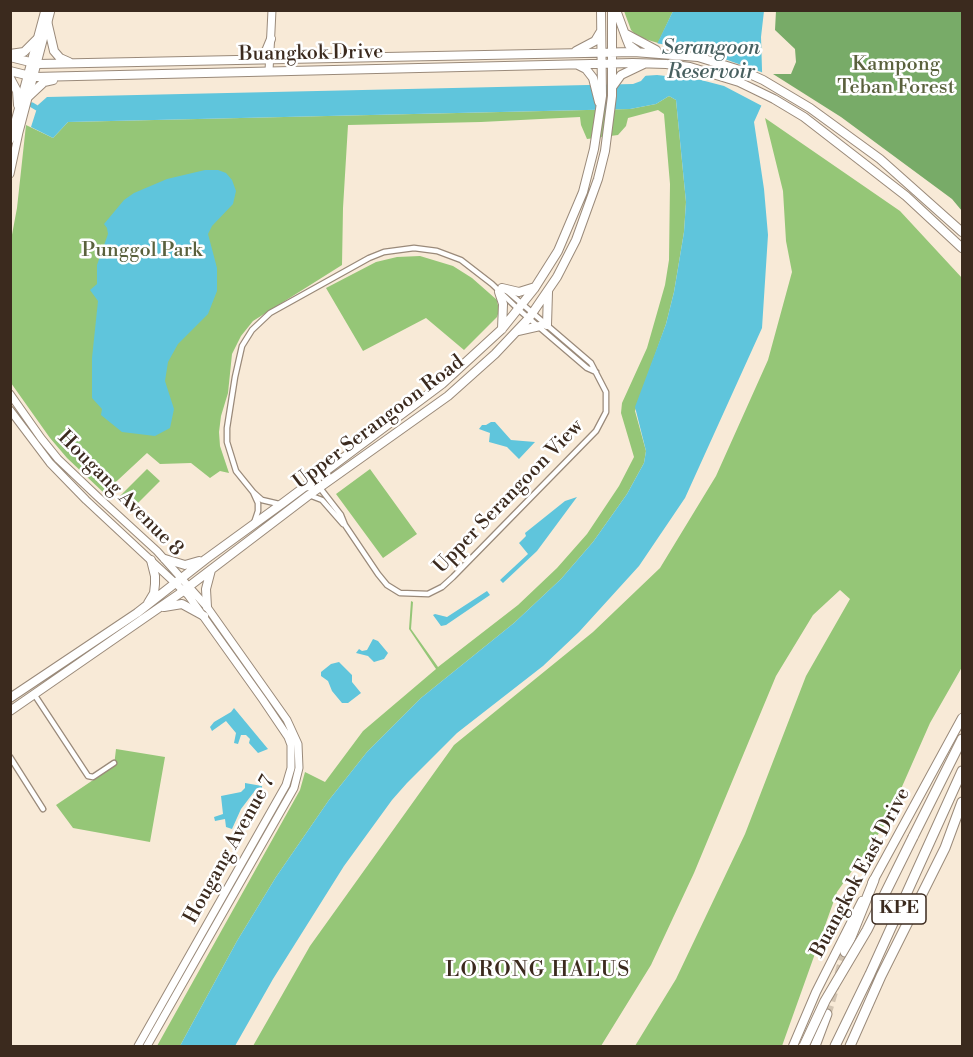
<!DOCTYPE html>
<html>
<head>
<meta charset="utf-8">
<style>
	body { margin:0 }
	#map { position:relative; width:973px; height:1057px; overflow:hidden; background:#f8ead7; font-family:"Libre Bodoni",serif }
	canvas { display:block }
	.frame { position:absolute; inset:0; border:12px solid #3b2a1e; pointer-events:none }
</style>
</head>
<body>
<div id="map">
<canvas width="973" height="1057"></canvas>
<div class="frame"></div>
</div>
<script>
const ctx = document.querySelector('canvas').getContext('2d');
ctx.lineJoin = 'round';
function fill(path, color) { ctx.fillStyle = color; ctx.fill(path, 'evenodd'); }
const poly = rows => new Path2D(rows.map(r => 'M' + r).join(''));
function trace(path, color, width, dash) { ctx.strokeStyle = color; ctx.lineWidth = width; ctx.lineCap = dash ? 'butt' : 'round'; ctx.setLineDash(dash || []); ctx.stroke(path); }
function write(font, color, halo, rows, align = 'center') {
  ctx.font = font + ' "Libre Bodoni",serif'; ctx.lineWidth = 5; ctx.setLineDash([]); ctx.textBaseline = 'middle'; ctx.strokeStyle = halo; ctx.fillStyle = color; for (const [text, x, y, turn = 0] of rows) {
    ctx.save(); ctx.translate(x, y); ctx.rotate((+turn || 0) * Math.PI / 180); ctx.textAlign = isNaN(turn) ? turn : align; if (halo) ctx.strokeText(text, 0, 0); ctx.fillText(text, 0, 0); ctx.restore();
  }
}
fill(poly([
	[624,11,673,11,658,43,638,37,631,30],
	[669,96,676,100,686,202,684,232,674,292,666,324,635,411,646,451,644,463,627,494,593,542,561,579,514,623,421,698,367,752,329,800,276,877,237,941,180,1046,157,1046,300,790,305,772,325,782,363,731,436,669,409,629,411,601,413,602,411,629,438,667,518,605,557,568,587,534,619,486,634,457,621,413,622,403,647,348,665,285,669,260,670,184,664,114,658,110,628,118,626,126,618,135,587,139,581,125,580,117,481,122,348,125,343,208,342,265,253,321,241,336,232,354,228,393,221,416,219,432,220,446,229,473,220,471,210,478,191,463,160,464,147,453,104,493,67,458,50,438,11,383,11,240,17,208,26,125,53,138,68,122,630,109,656,104],
	[765,118,900,211,962,278,962,667,930,723,886,823,837,892,782,1046,635,1046,676,979,745,834,806,676,850,599,840,590,813,615,776,676,694,873,651,965,601,1046,253,1046,310,946,454,745,593,632,660,568,716,476,768,360,792,272,786,241,783,191],
	[420,256,453,266,472,278,497,300,499,311,497,317,464,350,426,318,363,351,326,288,376,262,397,257],
	[147,469,160,481,132,509,119,497],
	[370,469,417,534,383,558,336,494],
	[116,749,165,757,150,842,73,828,56,805,114,766]
]), '#95c677');
fill(poly([
	[776,11,962,11,962,211,952,199,841,117,773,74,791,74,796,62,795,49,775,30]
]), '#78ab68');
fill(poly([
	[673,11,764,11,761,37,763,102,754,122,764,189,768,235,762,328,685,498,639,566,579,632,543,666,457,733,407,783,392,800,344,866,273,979,235,1046,180,1046,237,941,276,877,329,800,367,752,421,698,514,623,561,579,593,542,627,494,644,463,646,451,635,407,666,324,674,292,684,232,686,202,676,100,669,96,656,104,630,109,68,122,53,138,31,127,38,105,47,97,633,84,641,81,647,74,658,42],
	[205,170,218,170,226,173,232,180,236,191,233,204,212,226,208,234,217,268,217,291,208,314,178,344,168,362,165,381,174,409,170,428,155,436,122,432,101,415,102,409,92,398,92,358,98,301,90,290,97,284,97,265,108,234,107,228,104,224,124,200,134,193,167,179],
	[491,422,495,422,511,440,535,442,519,459,507,447,489,442,490,433,479,429,482,425,486,425],
	[577,497,537,551,503,583,500,580,528,554,519,543,526,536,525,533,565,501],
	[487,591,490,595,446,625,441,626,433,615,435,614,447,617],
	[373,639,378,641,388,653,384,659,374,662,368,656,356,653,359,649,362,651,367,650],
	[339,662,352,675,352,682,361,693,348,703,342,703,332,691,328,681,321,676,321,672,331,664],
	[234,708,268,749,258,753,249,743,250,739,246,735,241,735,238,744,234,743,236,733,226,721,212,731,210,727,214,722,231,712],
	[245,783,262,786,262,790,257,788,241,809,232,829,226,827,225,819,215,821,214,817,223,814,221,796,241,792,245,788]
]), '#5fc5dc');
fill(poly([
	[655,43,699,50,764,73,766,103,764,107,724,86,701,80,657,75,642,76]
]), '#f8ead7');
trace(poly([
	[32,105,37,108]
]), '#5fc5dc', 5);
trace(poly([
	[839,974,845,952],
	[827,1014,835,987]
]), '#d2c4b2', 9, [9, 4.5]);
const street = poly([
	[304,488,320,488,341,515,345,525,378,574,387,585,400,593,428,594,442,587,453,577,596,431,606,412,606,392,591,363,507,291],
	[253,492,262,500,279,504],
	[309,495,322,500,343,524],
	[254,523,258,511,258,503,253,492,236,471,227,442,227,428,235,377,242,346,252,330,270,313,369,258,384,252,414,248,437,251,461,260,492,284,518,309,587,368,596,372],
	[34,694,88,776,93,777,114,763],
	[10,757,43,809]
]);
const secondary = poly([
	[269,71,272,10],
	[10,140,45,10],
	[10,174,19,132,51,10],
	[10,394,41,438,58,459,98,497,157,551,207,607,287,720,298,744,299,768,294,788,147,1046],
	[10,410,50,463,86,500,188,595,263,700,288,737,291,745,291,768,286,785,138,1046]
]);
const primary = poly([
	[616,10,627,40,629,45,637,51],
	[47,21,54,51,60,58,69,62],
	[626,34,656,50],
	[576,51,595,41,601,31],
	[10,54,24,52,36,40],
	[10,57,38,64,634,52,698,57,743,71,763,80,810,108,880,159,962,232],
	[253,59,266,51,271,39],
	[578,65,586,69,593,78,599,102],
	[10,71,34,77,633,63,666,64,690,67,739,82,774,99,804,117,906,196,962,248],
	[10,78,17,91,18,105],
	[613,86,621,75,644,64],
	[29,96,44,82,53,80],
	[502,288,519,292,535,287],
	[499,292,503,304,502,329],
	[547,325,548,292],
	[518,331,540,326],
	[165,559,185,565,199,561],
	[148,603,154,593,155,584,155,576,151,560],
	[164,607,182,604,204,616],
	[207,607,206,589,211,570],
	[10,698,137,613,206,559,283,503,442,384,502,329,534,289,558,251,583,192,594,149,602,96,601,10],
	[10,711,179,594,309,495,448,396,495,354,529,318,557,277,576,240,598,179,605,151,612,96,612,10],
	[872,883,962,718],
	[793,1046,816,992,862,901]
]);
const highway = poly([
	[913,837,962,739],
	[845,952,874,880],
	[815,1046,827,1014],
	[835,1046,870,974,962,771],
	[850,1046,881,976,945,848,962,802]
]);
trace(street, '#9a8a7a', 7);
trace(secondary, '#9a8a7a', 9);
trace(primary, '#9a8a7a', 10);
trace(highway, '#9a8a7a', 11);
trace(street, '#fff', 4.5);
trace(secondary, '#fff', 7);
trace(primary, '#fff', 8);
trace(highway, '#fff', 9);
const highwayBridge = poly([
	[804,1046,825,1001,867,930,913,837]
]);
trace(highwayBridge, '#9a8a7a', 11, []);
trace(highwayBridge, '#fff', 9);
for (const [x, y, w] of [
	[899,909,54]
]) { const box = new Path2D(); box.roundRect(x - w / 2, y - 15, w, 30, 4.5); ctx.fillStyle = '#fff'; ctx.fill(box); trace(box, '#3b2a1e', 1.5); }
write('bold 18px', '#3b2a1e', null, [
	["KPE",899,909]
]);
write('20px', '#3b2a1e', '#fff', [
	["Buangkok Drive",311,54,-1],
	["Upper Serangoon Road",379,423,-37],
	["Hougang Avenue 8",120,494,45],
	["Upper Serangoon View",509,497,-46],
	["Hougang Avenue 7",230,850,-61],
	["Buangkok East Drive",861,873,-62]
]);
write('20px', '#5a613d', '#fff', [
	["Kampong",896,65],
	["Teban Forest",896,88],
	["Punggol Park",142,251]
]);
write('italic 21px', '#486060', '#fff', [
	["Serangoon",711,49],
	["Reservoir",711,73]
]);
ctx.letterSpacing = '1.5px';
write('21px', '#3b2a1e', '#fff', [
	["LORONG HALUS",538,971]
]);
ctx.letterSpacing = '0px';
</script>
</body>
</html>
